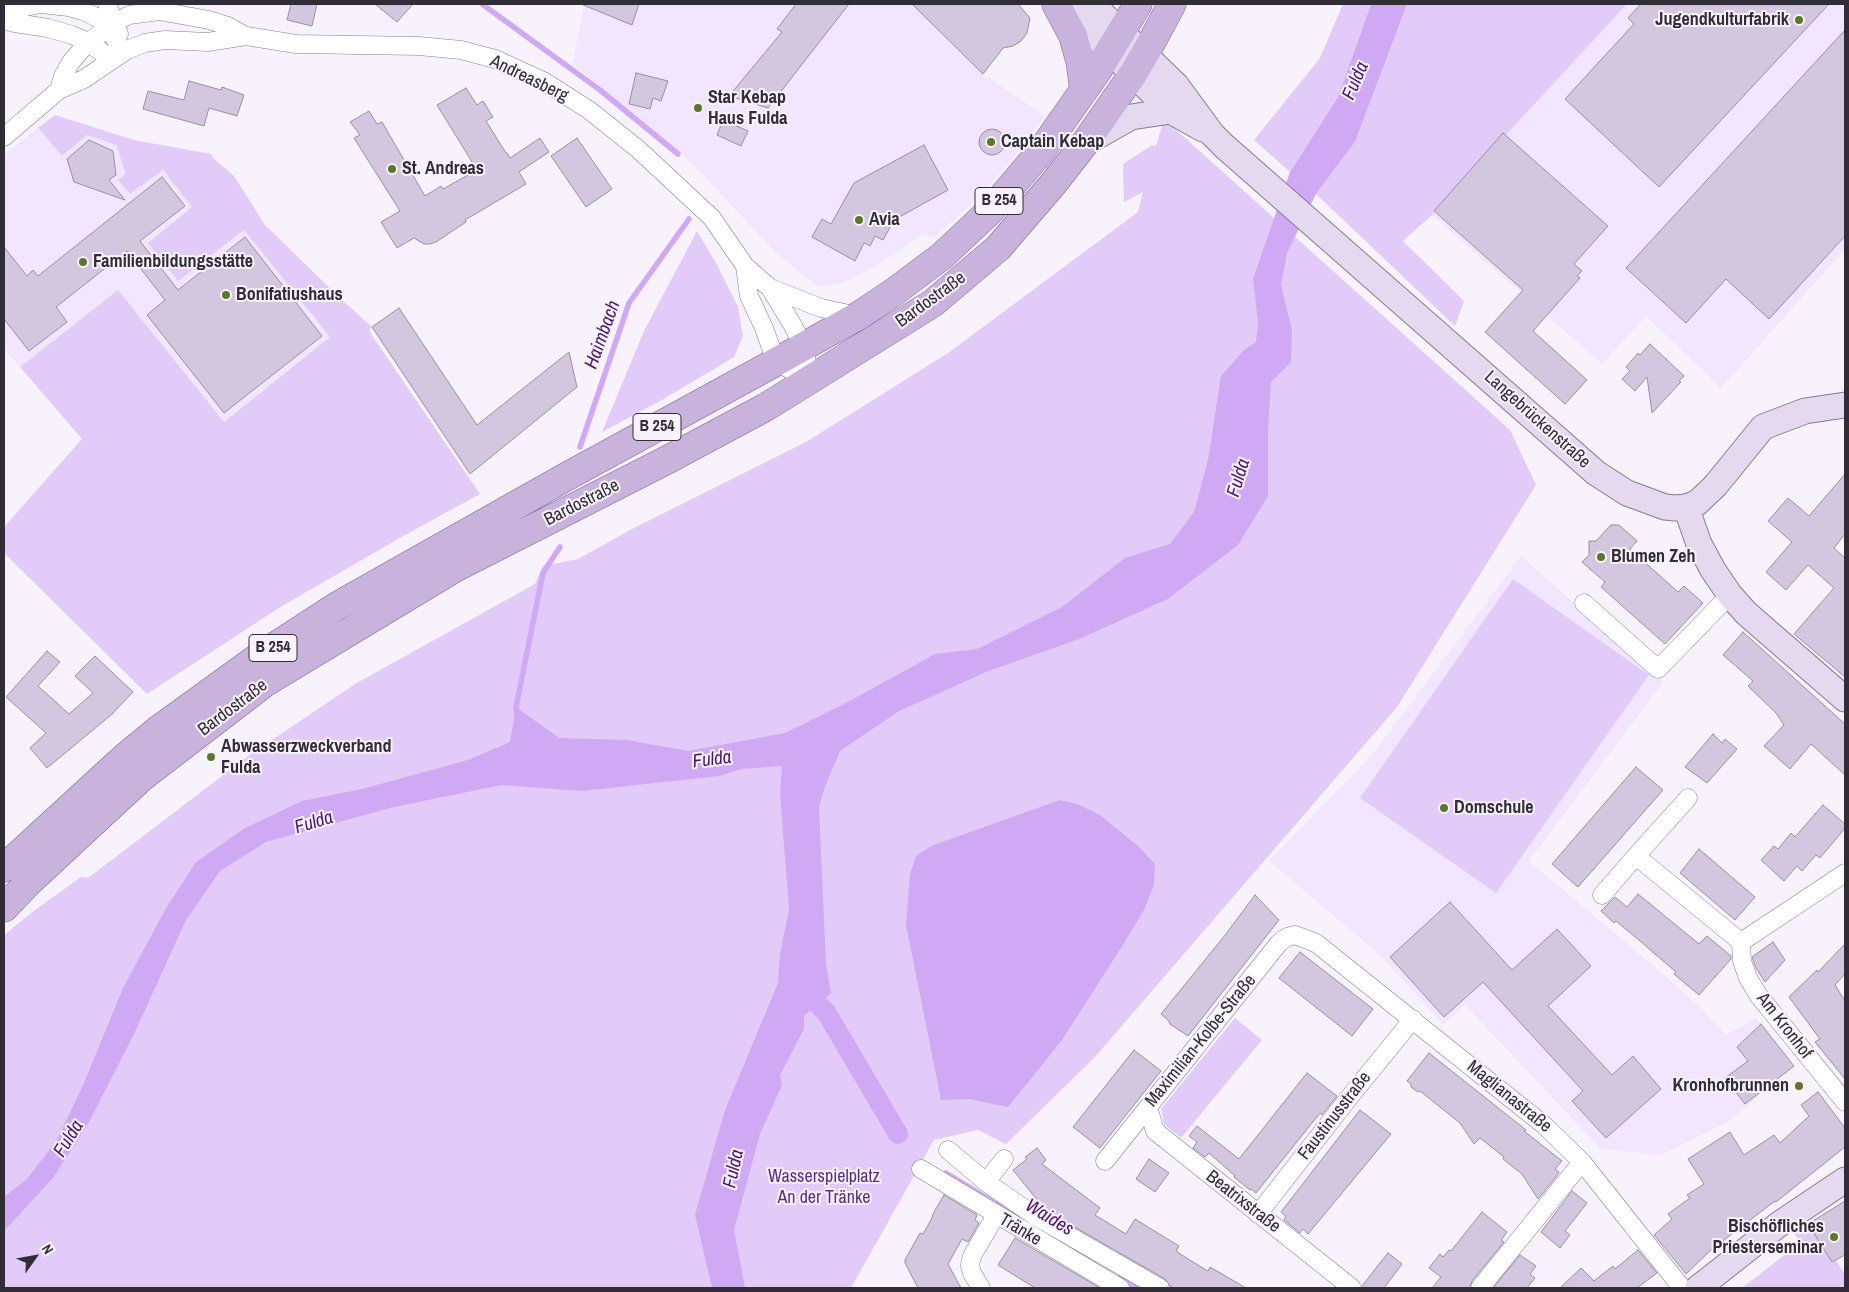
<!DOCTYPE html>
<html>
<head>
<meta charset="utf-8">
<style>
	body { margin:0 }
	#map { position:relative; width:1849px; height:1292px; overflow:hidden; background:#f7f2fc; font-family:"Archivo Narrow",sans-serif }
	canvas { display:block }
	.frame { position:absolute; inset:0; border:5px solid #312d36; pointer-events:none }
	.north { position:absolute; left:10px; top:1232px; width:50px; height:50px; -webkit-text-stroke:4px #f7f2fc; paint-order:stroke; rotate:58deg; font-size:14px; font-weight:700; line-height:20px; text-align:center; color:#312d36 }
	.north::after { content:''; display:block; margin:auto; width:18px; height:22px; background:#312d36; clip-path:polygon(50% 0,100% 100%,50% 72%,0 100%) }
</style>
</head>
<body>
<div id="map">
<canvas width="1849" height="1292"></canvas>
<div class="frame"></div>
<div class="north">N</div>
</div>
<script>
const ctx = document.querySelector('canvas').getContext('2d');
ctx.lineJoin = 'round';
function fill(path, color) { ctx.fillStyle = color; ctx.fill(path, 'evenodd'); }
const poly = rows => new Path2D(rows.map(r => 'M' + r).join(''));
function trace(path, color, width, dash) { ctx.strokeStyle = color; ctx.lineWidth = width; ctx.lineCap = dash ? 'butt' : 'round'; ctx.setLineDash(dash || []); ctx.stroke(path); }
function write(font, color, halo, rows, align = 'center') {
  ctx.font = font + ' "Archivo Narrow",sans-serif'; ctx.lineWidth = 4; ctx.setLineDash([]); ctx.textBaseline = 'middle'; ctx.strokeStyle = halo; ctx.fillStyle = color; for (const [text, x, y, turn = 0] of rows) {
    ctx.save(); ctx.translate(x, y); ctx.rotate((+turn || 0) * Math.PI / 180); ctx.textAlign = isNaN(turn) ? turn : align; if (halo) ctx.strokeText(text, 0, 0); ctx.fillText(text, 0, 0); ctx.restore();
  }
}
fill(poly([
	[581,4,1018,4,1030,18,1027,33,1021,41,1013,46,1003,48,983,74,1045,116,1012,160,976,199,934,238,924,234,873,268,845,282,819,287,777,254,692,163,573,63,584,5],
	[1627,4,1845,4,1845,249,1721,388,1646,316,1602,364,1432,215],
	[38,128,62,156,87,135,116,145,126,174,163,170,192,207,178,280,244,230,330,337,224,422,118,290,20,367,4,348,4,155],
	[1521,556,1663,682,1529,861,1657,969,1699,1006,1726,1035,1756,1018,1794,1066,1729,1121,1661,1155,1601,1149,1465,1005,1443,1024,1379,954,1269,861,1372,755]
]), '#f2e5ff');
fill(poly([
	[1343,4,1371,4,1338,97,1290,172,1254,140,1320,58],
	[1407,4,1627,4,1432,215,1403,241,1464,301,1455,326,1316,194,1355,142],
	[55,115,134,140,211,154,214,159,234,176,265,225,343,301,372,327,369,331,480,494,405,535,282,606,147,694,4,553,4,527,82,439,20,367,118,290,224,422,330,337,244,230,178,281,148,243,192,207,163,170,130,194,118,180,126,174,116,145,87,135,62,156,38,128],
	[1164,119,1510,430,1536,485,1397,707,1095,1057,1006,1144,978,1130,934,1140,851,1288,4,1288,4,935,35,910,81,877,88,878,251,754,355,684,535,584,543,566,578,559,634,528,806,442,948,353,1138,212,1143,192,1124,202,1123,164,1152,145,1156,146],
	[697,231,717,265,738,307,743,336,734,357,662,400,602,432,644,331],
	[1513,579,1649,675,1496,893,1360,798],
	[1235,1018,1262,1040,1181,1138,1164,1124,1161,1109],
	[1813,1221,1833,1254,1829,1257,1832,1262,1836,1260,1845,1275,1845,1288,1742,1288,1801,1242,1794,1234]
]), '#e2cbf9');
fill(poly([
	[1371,4,1407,4,1355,142,1316,194,1287,253,1281,285,1292,330,1291,362,1271,382,1268,429,1268,496,1238,545,1168,599,1079,639,986,672,899,711,840,751,825,786,819,807,826,964,831,993,804,1016,804,1029,780,1075,782,1085,760,1134,734,1230,745,1288,712,1288,695,1215,725,1110,778,983,780,954,789,909,780,794,782,766,741,769,719,776,582,791,501,785,390,808,266,842,220,871,186,920,134,1034,89,1122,53,1178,4,1231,4,1197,27,1179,57,1140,84,1083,123,988,165,910,196,862,245,828,302,801,362,789,468,760,510,742,516,707,559,738,627,740,688,751,785,733,846,703,935,654,977,649,1062,607,1125,558,1170,544,1194,512,1208,460,1221,376,1245,349,1256,342,1258,323,1253,279,1290,172,1338,97],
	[1060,800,1077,804,1100,815,1138,846,1155,864,1154,884,1144,910,1126,940,1062,1040,1008,1107,969,1099,941,1100,906,925,910,874,916,856,931,846]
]), '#d0a9f5');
trace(poly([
	[482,4,600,90,678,154],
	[580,447,629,303,689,219],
	[517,715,516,707,543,573,560,547],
	[946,1173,1071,1249],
	[1120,1278,1137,1288]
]), '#d0a9f5', 5.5);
trace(poly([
	[798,986,826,1012,898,1134]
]), '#d0a9f5', 20);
const building = poly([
	[291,4,317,4,312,26,287,20,291,4],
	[375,4,413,4,397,22,375,4],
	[581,4,639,4,632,25,581,4],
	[796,4,849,4,768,108,729,96,782,32,777,29,796,4],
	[912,4,1018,4,1030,18,1027,33,1021,41,1013,46,1003,48,983,74,912,4],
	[1641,4,1829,4,1659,187,1565,99,1634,24,1628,18,1641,4],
	[1845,30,1845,236,1769,319,1726,279,1686,323,1626,268,1845,30],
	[636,73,668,81,661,101,653,98,650,109,629,104,636,73],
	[189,81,221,90,222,87,244,95,237,116,209,108,204,126,143,109,148,91,184,100,189,81],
	[466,88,477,105,483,101,493,117,486,121,506,153,507,153,510,158,540,138,549,152,519,172,526,184,465,220,466,222,436,242,430,244,424,244,414,238,397,248,381,222,400,211,354,138,360,135,350,122,369,111,377,124,382,122,425,196,441,186,443,189,477,170,437,105,466,88],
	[723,120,748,131,741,146,717,135,723,120],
	'979 142a13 13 0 1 1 26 0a13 13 0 1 1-26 0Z',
	[1503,133,1608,226,1574,264,1582,271,1577,276,1580,278,1533,331,1587,380,1565,404,1485,332,1523,290,1434,211,1503,133],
	[577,138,612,189,586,207,551,156,577,138],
	[89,140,113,151,116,175,109,180,125,200,74,182,67,159,89,140],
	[924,145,948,190,894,220,883,240,875,236,870,246,864,243,855,261,812,237,822,219,831,224,854,183,924,145],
	[162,177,185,206,140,241,178,290,245,237,322,336,224,413,147,315,165,300,127,251,56,307,67,322,29,351,4,319,4,247,27,276,33,270,38,276,162,177],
	[399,308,477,425,569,352,577,387,470,474,372,327,399,308],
	[1650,344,1684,376,1679,381,1681,382,1652,413,1647,377,1635,391,1622,379,1630,371,1626,367,1638,353,1640,355,1650,344],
	[1845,474,1845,534,1834,548,1845,558,1845,677,1794,634,1834,588,1808,565,1786,590,1766,572,1792,542,1768,521,1788,498,1809,516,1845,474],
	[1611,525,1619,525,1637,541,1630,549,1678,592,1684,586,1703,603,1665,644,1601,587,1605,582,1582,562,1589,555,1589,541,1596,541,1611,525],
	[1743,632,1845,724,1845,775,1811,744,1790,769,1764,746,1784,725,1776,713,1748,686,1753,681,1723,655,1743,632],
	[47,651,60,662,38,686,69,714,93,693,75,676,95,656,133,692,111,715,47,768,30,748,46,733,6,697,47,651],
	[1713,734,1722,743,1725,739,1737,749,1707,783,1685,767,1713,734],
	[1636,767,1663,790,1578,887,1552,864,1636,767],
	[1823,805,1845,824,1845,828,1820,858,1816,855,1802,871,1797,866,1784,881,1761,860,1774,846,1778,849,1791,833,1795,837,1823,805],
	[1699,849,1755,897,1735,920,1680,873,1699,849],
	[1638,894,1699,944,1707,936,1731,956,1731,959,1699,995,1674,974,1676,972,1640,941,1616,921,1614,923,1601,911,1615,897,1627,907,1638,894],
	[1255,895,1279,920,1188,1036,1170,1024,1169,1021,1161,1014,1226,934,1255,895],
	[1450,902,1512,970,1557,929,1591,966,1548,1006,1612,1075,1633,1056,1661,1089,1606,1138,1572,1101,1583,1091,1483,982,1444,1017,1390,957,1450,902],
	[1773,942,1785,960,1765,982,1756,968,1752,957,1773,942],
	[1845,944,1845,974,1835,985,1845,1001,1845,1079,1815,1042,1820,1039,1789,997,1817,970,1818,972,1845,944],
	[1300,952,1373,1009,1352,1036,1279,978,1300,952],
	[1761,1024,1794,1066,1745,1104,1725,1078,1748,1061,1737,1047,1761,1024],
	[1134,1050,1161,1071,1100,1148,1073,1127,1134,1050],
	[1429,1053,1526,1130,1524,1131,1562,1161,1555,1169,1559,1172,1556,1177,1538,1199,1522,1174,1503,1159,1504,1157,1480,1138,1474,1144,1460,1123,1420,1091,1418,1092,1411,1087,1411,1084,1407,1081,1429,1053],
	[1307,1073,1337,1096,1322,1115,1320,1113,1256,1193,1251,1189,1250,1190,1234,1177,1235,1176,1209,1153,1205,1157,1193,1148,1197,1142,1189,1136,1197,1126,1239,1159,1307,1073],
	[1818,1092,1845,1128,1845,1147,1776,1202,1775,1201,1711,1250,1686,1274,1654,1235,1672,1219,1668,1214,1690,1198,1687,1195,1704,1184,1688,1159,1730,1132,1744,1155,1774,1135,1780,1143,1809,1116,1801,1105,1818,1092],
	[1360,1110,1391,1134,1308,1234,1303,1229,1300,1233,1284,1220,1286,1216,1281,1212,1360,1110],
	[1037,1148,1046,1160,1042,1164,1100,1208,1095,1215,1126,1234,1135,1219,1179,1246,1176,1251,1188,1259,1208,1271,1210,1267,1246,1288,1174,1288,1170,1286,1165,1279,1052,1214,1042,1206,1013,1170,1027,1159,1025,1157,1037,1148],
	[1149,1159,1169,1173,1155,1192,1136,1179,1149,1159],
	[1572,1191,1587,1203,1565,1231,1570,1235,1560,1248,1541,1232,1572,1191],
	[944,1195,977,1215,975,1220,979,1223,968,1242,962,1239,948,1264,961,1288,918,1288,905,1263,905,1260,920,1233,923,1234,931,1220,934,1212,944,1195],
	[1845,1201,1845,1255,1832,1262,1808,1224,1845,1201],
	[1482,1212,1507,1232,1501,1240,1504,1242,1472,1281,1470,1288,1432,1288,1441,1277,1429,1268,1440,1254,1443,1257,1449,1250,1451,1251,1482,1212],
	[1015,1238,1100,1288,1035,1288,998,1265,1015,1238],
	[1638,1250,1657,1273,1637,1288,1560,1288,1581,1268,1594,1281,1613,1266,1615,1269,1638,1250],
	[1388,1253,1402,1264,1384,1288,1362,1288,1362,1286,1388,1253],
	[1520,1255,1536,1266,1530,1274,1535,1278,1527,1288,1493,1288,1520,1255]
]);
fill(building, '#d3c7e0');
trace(building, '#9a8ea6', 1);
const street = poly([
	[41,4,69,7,83,11,98,18,108,28,123,52],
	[107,4,119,34],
	[4,11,41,4],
	[4,20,15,23,48,28,72,35,88,42,112,60],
	[59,90,63,76,71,62,88,42,120,20,129,15,159,11,209,20,228,26,246,36],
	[4,137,59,90,84,79,127,50,145,43,165,40,208,42,246,36,296,44,419,46,461,50,495,59,545,82,589,110,638,149,712,218,745,266,770,288,792,324,804,347,810,380],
	[745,266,749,296,764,328,776,362,810,380],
	[770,288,821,308,858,316],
	[1584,603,1658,669,1730,595],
	[1688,798,1636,856,1741,942],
	[1602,895,1636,856],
	[1741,942,1742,961,1748,978,1759,996,1845,1102],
	[1741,942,1845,873],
	[1148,1107,1155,1131,1352,1288],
	[948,1150,986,1182,1035,1216,1160,1288],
	[1105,1161,1279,943,1287,937,1295,935,1316,943,1544,1125,1582,1162,1682,1288],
	[921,1169,1120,1288],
	[986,1182,1004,1159],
	[1258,1214,1352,1094,1413,1019],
	[981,1288,972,1273,970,1265,972,1256,996,1215],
	[1480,1288,1582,1162]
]);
const secondary = poly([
	[1062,4,1171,111,1203,129],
	[1092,4,1176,85,1212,134,1224,146,1596,473,1627,493,1665,507,1675,508,1686,507,1697,503,1715,486,1763,427,1805,411,1845,405],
	[1085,143,1131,117,1171,111],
	[1686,507,1699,544,1713,570,1730,595,1746,613,1845,699],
	[1698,1288,1778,1225,1845,1180]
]);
const primary = poly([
	[1056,4,1073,36,1080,61,1084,90],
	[4,868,125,757,159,729,257,658,337,606,564,478,776,362,858,316,894,292,942,256,991,210,1041,151,1098,70,1138,4],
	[4,908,31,880,141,778,266,682,455,568,665,461,766,407,933,303,998,248,1053,184,1085,143,1133,74,1150,45,1172,4]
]);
trace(street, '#867b92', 19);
trace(secondary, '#867b92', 27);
trace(primary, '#7c6494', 29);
trace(street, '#fff', 18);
trace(secondary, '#e4d9ee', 25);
trace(primary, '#c9b3dd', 28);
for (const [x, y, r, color] of [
	[1799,20,5,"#5a772c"],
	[698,108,5,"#5a772c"],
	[991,142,5,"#5a772c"],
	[392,169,5,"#5a772c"],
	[859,220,5,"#5a772c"],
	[83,262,5,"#5a772c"],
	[226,295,5,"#5a772c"],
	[1601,557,5,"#5a772c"],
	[211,757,5,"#5a772c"],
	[1444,808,5,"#5a772c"],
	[1799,1086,5,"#5a772c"],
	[1834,1237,5,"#5a772c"]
]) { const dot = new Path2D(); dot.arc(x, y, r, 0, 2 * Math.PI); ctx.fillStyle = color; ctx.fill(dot); trace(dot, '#f7f2fc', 2); }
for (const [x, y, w] of [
	[999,201,48],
	[657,427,48],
	[273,648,48]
]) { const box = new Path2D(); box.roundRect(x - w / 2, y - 13.5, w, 27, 4); ctx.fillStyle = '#f7f2fc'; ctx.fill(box); trace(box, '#312d36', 1); }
write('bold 16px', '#312d36', null, [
	["B 254",999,201],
	["B 254",657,427],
	["B 254",273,648]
]);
write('bold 18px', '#312d36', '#f7f2fc', [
	["Jugendkulturfabrik",1789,20,"right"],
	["Star Kebap",708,98],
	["Haus Fulda",708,119],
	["Captain Kebap",1001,142],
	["St. Andreas",402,169],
	["Avia",869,220],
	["Familienbildungsstätte",93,262],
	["Bonifatiushaus",236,295],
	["Blumen Zeh",1611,557],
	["Abwasserzweckverband",221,747],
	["Fulda",221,768],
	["Domschule",1454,808],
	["Kronhofbrunnen",1789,1086,"right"],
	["Bischöfliches",1824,1227,"right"],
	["Priesterseminar",1824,1248,"right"]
], 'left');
write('18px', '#312d36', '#f7f2fc', [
	["Andreasberg",529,79,26],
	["Bardostraße",931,300,-36],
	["Langebrückenstraße",1537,420,42],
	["Bardostraße",582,503,-27],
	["Bardostraße",233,708,-37],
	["Am Kronhof",1784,1026,52],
	["Maximilian-Kolbe-Straße",1201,1041,-51],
	["Maglianastraße",1509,1097,39],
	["Faustinusstraße",1335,1116,-52],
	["Beatrixstraße",1243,1202,38],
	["Tränke",1020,1230,31]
]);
write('18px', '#5d2c82', '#f7f2fc', [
	["Wasserspielplatz",824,1177],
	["An der Tränke",824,1198]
]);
write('italic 19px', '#4b176e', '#f7f2fc', [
	["Fulda",1356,81,-67],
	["Haimbach",603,335,-70],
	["Fulda",1239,478,-73],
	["Fulda",712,760,-7],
	["Fulda",314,823,-17],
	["Fulda",69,1139,-58],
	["Fulda",734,1169,-78],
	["Waides",1049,1218,31]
]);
</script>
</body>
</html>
